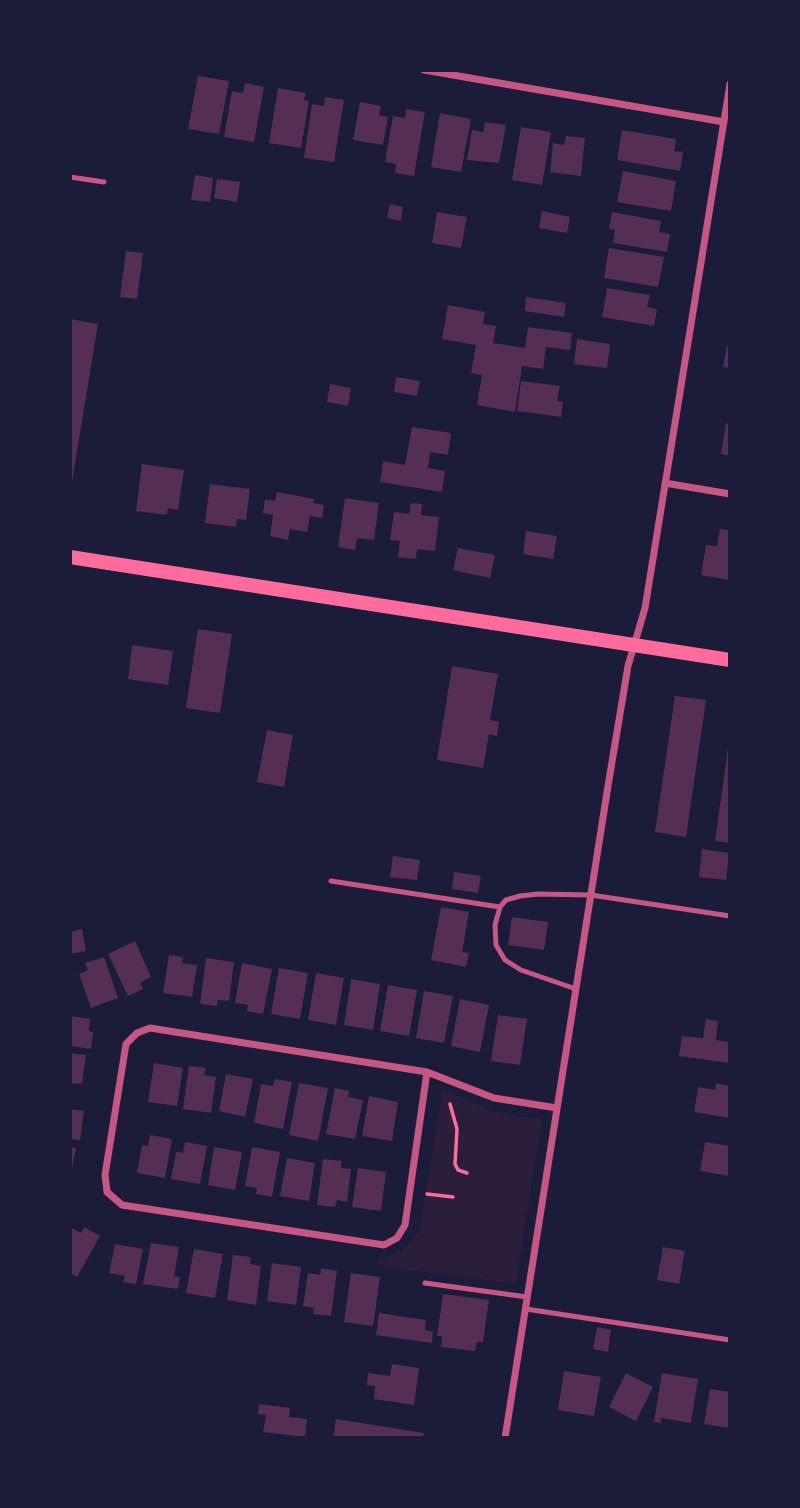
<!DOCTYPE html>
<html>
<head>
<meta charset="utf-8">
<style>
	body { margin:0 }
	#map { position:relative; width:800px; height:1508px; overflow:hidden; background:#1b1b3a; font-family:Overpass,sans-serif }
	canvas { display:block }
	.frame { position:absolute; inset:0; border:72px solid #1b1b3a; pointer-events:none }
</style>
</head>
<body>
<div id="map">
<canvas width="800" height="1508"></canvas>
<div class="frame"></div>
</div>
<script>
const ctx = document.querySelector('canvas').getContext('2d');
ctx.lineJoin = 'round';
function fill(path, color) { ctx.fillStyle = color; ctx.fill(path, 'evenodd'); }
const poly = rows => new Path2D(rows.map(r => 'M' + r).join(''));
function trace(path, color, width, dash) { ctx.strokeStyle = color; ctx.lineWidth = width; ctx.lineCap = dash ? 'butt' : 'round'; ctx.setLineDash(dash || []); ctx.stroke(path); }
fill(poly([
	[443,1090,492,1110,510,1115,542,1119,516,1284,377,1266,378,1260,402,1251,419,1231]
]), '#2a1e3b');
fill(poly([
	[198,76,229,81,219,134,188,129],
	[245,83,264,87,254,142,224,137,232,91,243,93],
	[278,88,306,93,304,100,309,101,301,148,269,143],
	[325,97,344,100,334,162,304,158,312,104,324,106],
	[360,102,381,106,379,115,388,117,383,145,353,140],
	[406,109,425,112,414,176,395,173,396,164,385,162,393,116,405,118],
	[440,113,471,119,461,172,431,167],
	[485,122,506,125,499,163,467,160,472,130,483,132],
	[521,127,551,132,542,185,512,180],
	[622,130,676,139,674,151,683,152,680,171,617,160],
	[566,136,585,138,581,176,550,172,553,143,564,145],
	[623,171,676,181,671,211,617,202],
	[195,175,213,178,210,202,191,200],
	[217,179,240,182,237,202,214,198],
	[390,204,403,207,401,221,387,218],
	[542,211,570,217,567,233,539,228],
	[437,212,467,217,461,248,432,243],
	[612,212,661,221,659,232,670,234,667,252,613,243,615,230,609,229],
	[609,248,664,257,658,287,604,278],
	[126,251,143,253,137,299,120,297],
	[607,288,650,295,647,307,657,309,654,326,602,317],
	[526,297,566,303,564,317,525,311],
	[448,305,485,312,483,324,496,326,493,343,525,348,528,327,572,333,570,350,546,347,543,369,522,366,515,412,477,405,482,375,471,373,476,345,442,339],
	[70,319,98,324,71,488,70,487],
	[577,339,610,344,607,368,574,364],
	[727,346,730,347,730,368,723,367],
	[396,377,420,381,417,396,394,392],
	[521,381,560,386,557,401,563,402,561,417,517,411],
	[330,384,351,388,348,406,327,402],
	[726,423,730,424,730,456,721,454],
	[412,427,451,433,448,455,430,452,428,468,445,471,442,492,380,482,383,461,405,465],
	[142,464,184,470,178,510,168,508,167,515,136,511],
	[210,484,250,489,246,520,237,519,236,527,205,523],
	[277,492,314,499,313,503,324,505,322,518,310,516,307,532,290,529,288,540,270,536,273,515,263,513,265,499,275,501],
	[345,498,379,503,374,540,357,538,355,550,338,547],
	[411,503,422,504,421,515,439,517,435,551,417,549,416,559,398,557,400,541,390,540,394,512,409,514],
	[720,529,730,530,729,580,701,575,706,545,717,546],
	[526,531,557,536,553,559,523,554],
	[458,548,495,555,490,578,453,570],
	[198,629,232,634,220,713,186,708],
	[132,645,173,651,168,685,128,679],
	[452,666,498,674,490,720,499,722,497,736,489,734,483,768,437,760],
	[675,696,706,700,686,837,655,832],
	[267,730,293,735,284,787,257,782],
	[728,748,730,748,730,843,715,841],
	[702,849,729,853,726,880,699,877],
	[393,856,420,860,417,880,390,877],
	[454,872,481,876,478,893,452,889],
	[441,907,469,912,462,952,469,953,466,967,431,960],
	[512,917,548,922,544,950,508,945],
	[82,929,86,951,70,954,70,932],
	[135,941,151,977,140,983,143,989,128,996,108,954],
	[169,955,183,957,182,963,197,965,192,997,163,993],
	[104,957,118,998,91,1008,79,974,88,970,85,963],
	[206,958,234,962,229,1001,218,1000,217,1006,200,1004],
	[242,963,272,969,263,1014,247,1011,248,1005,235,1003],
	[279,968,308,973,300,1019,271,1014],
	[316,973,344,978,336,1025,308,1020],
	[351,979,380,984,373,1030,344,1025],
	[388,985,417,990,409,1036,380,1031],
	[424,991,453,996,444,1043,416,1038],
	[460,999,489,1005,480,1052,451,1046],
	[498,1015,527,1019,520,1065,491,1061],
	[70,1016,90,1019,89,1031,93,1032,91,1049,70,1046],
	[706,1019,718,1021,716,1040,730,1042,729,1063,679,1056,682,1036,703,1038],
	[70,1053,86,1055,82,1084,70,1083],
	[154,1063,183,1068,177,1106,148,1102],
	[189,1066,206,1068,204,1075,216,1077,211,1113,183,1109],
	[226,1074,253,1079,245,1117,219,1111],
	[275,1079,292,1082,283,1129,254,1123,261,1084,273,1086],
	[299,1083,328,1088,318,1141,289,1135],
	[716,1083,730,1086,730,1118,694,1112,698,1087,715,1090],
	[335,1088,349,1091,348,1097,363,1100,355,1139,326,1134],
	[369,1096,398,1102,392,1141,362,1136],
	[70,1109,84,1111,80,1140,70,1139],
	[150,1135,172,1139,165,1178,137,1173,142,1145,148,1146],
	[185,1142,207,1146,200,1184,171,1179,176,1152,183,1153],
	[705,1142,730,1146,730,1176,700,1171],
	[70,1147,76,1148,71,1173,70,1173],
	[214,1147,242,1152,235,1190,208,1185],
	[252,1147,280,1152,272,1197,256,1194,257,1188,245,1186],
	[287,1158,315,1163,309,1201,280,1196],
	[323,1159,342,1161,341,1168,351,1169,347,1202,337,1200,335,1207,317,1205],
	[358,1168,386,1172,381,1211,352,1207],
	[70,1227,81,1233,84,1227,100,1236,77,1277,70,1273],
	[151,1243,179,1247,174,1276,180,1277,178,1289,143,1284],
	[115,1244,143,1249,136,1284,123,1282,125,1276,109,1273],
	[663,1247,685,1251,679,1284,657,1280],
	[194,1249,223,1254,215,1298,186,1293],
	[233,1255,251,1257,250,1264,261,1266,256,1305,227,1300],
	[272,1263,301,1267,296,1305,267,1301],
	[321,1268,337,1271,331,1316,313,1314,314,1308,303,1306,308,1273,320,1275],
	[351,1273,380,1277,373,1326,344,1322],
	[443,1294,489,1300,483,1342,477,1342,475,1351,441,1347,442,1336,437,1336],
	[379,1313,426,1320,425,1330,433,1332,432,1343,376,1335],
	[597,1327,611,1330,608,1352,593,1349],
	[392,1364,419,1368,414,1405,374,1399,375,1386,367,1385,368,1373,390,1376],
	[564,1371,601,1377,594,1416,558,1410],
	[626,1373,653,1387,636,1421,609,1407],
	[662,1373,698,1379,691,1423,661,1418,661,1423,654,1422],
	[710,1389,730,1392,730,1428,704,1424],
	[259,1404,290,1408,289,1417,307,1419,305,1437,263,1432,266,1415,258,1414],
	[336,1419,424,1433,423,1438,333,1438]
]), '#542f53');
trace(poly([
	[450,1104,457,1129,455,1164,458,1170,467,1173],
	[427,1194,453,1197]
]), '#ff6b9d', 3.5);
trace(poly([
	[70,177,104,182],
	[331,881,500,907],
	[576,989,521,970,505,960,496,945,495,925,500,907,506,900,520,896,538,894,591,895,730,916],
	[425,1283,527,1297],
	[526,1309,730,1340]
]), '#c65784', 5);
trace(poly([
	[424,70,724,122],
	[665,483,730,494],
	[427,1072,405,1225,397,1238,384,1245,122,1205,107,1192,105,1175,126,1044,137,1033,150,1028,427,1072,494,1098,557,1108],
	[505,1438,608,786,628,666,645,608,730,84]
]), '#c65784', 7);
trace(poly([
	[70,557,730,660]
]), '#ff6b9d', 14);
</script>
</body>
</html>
